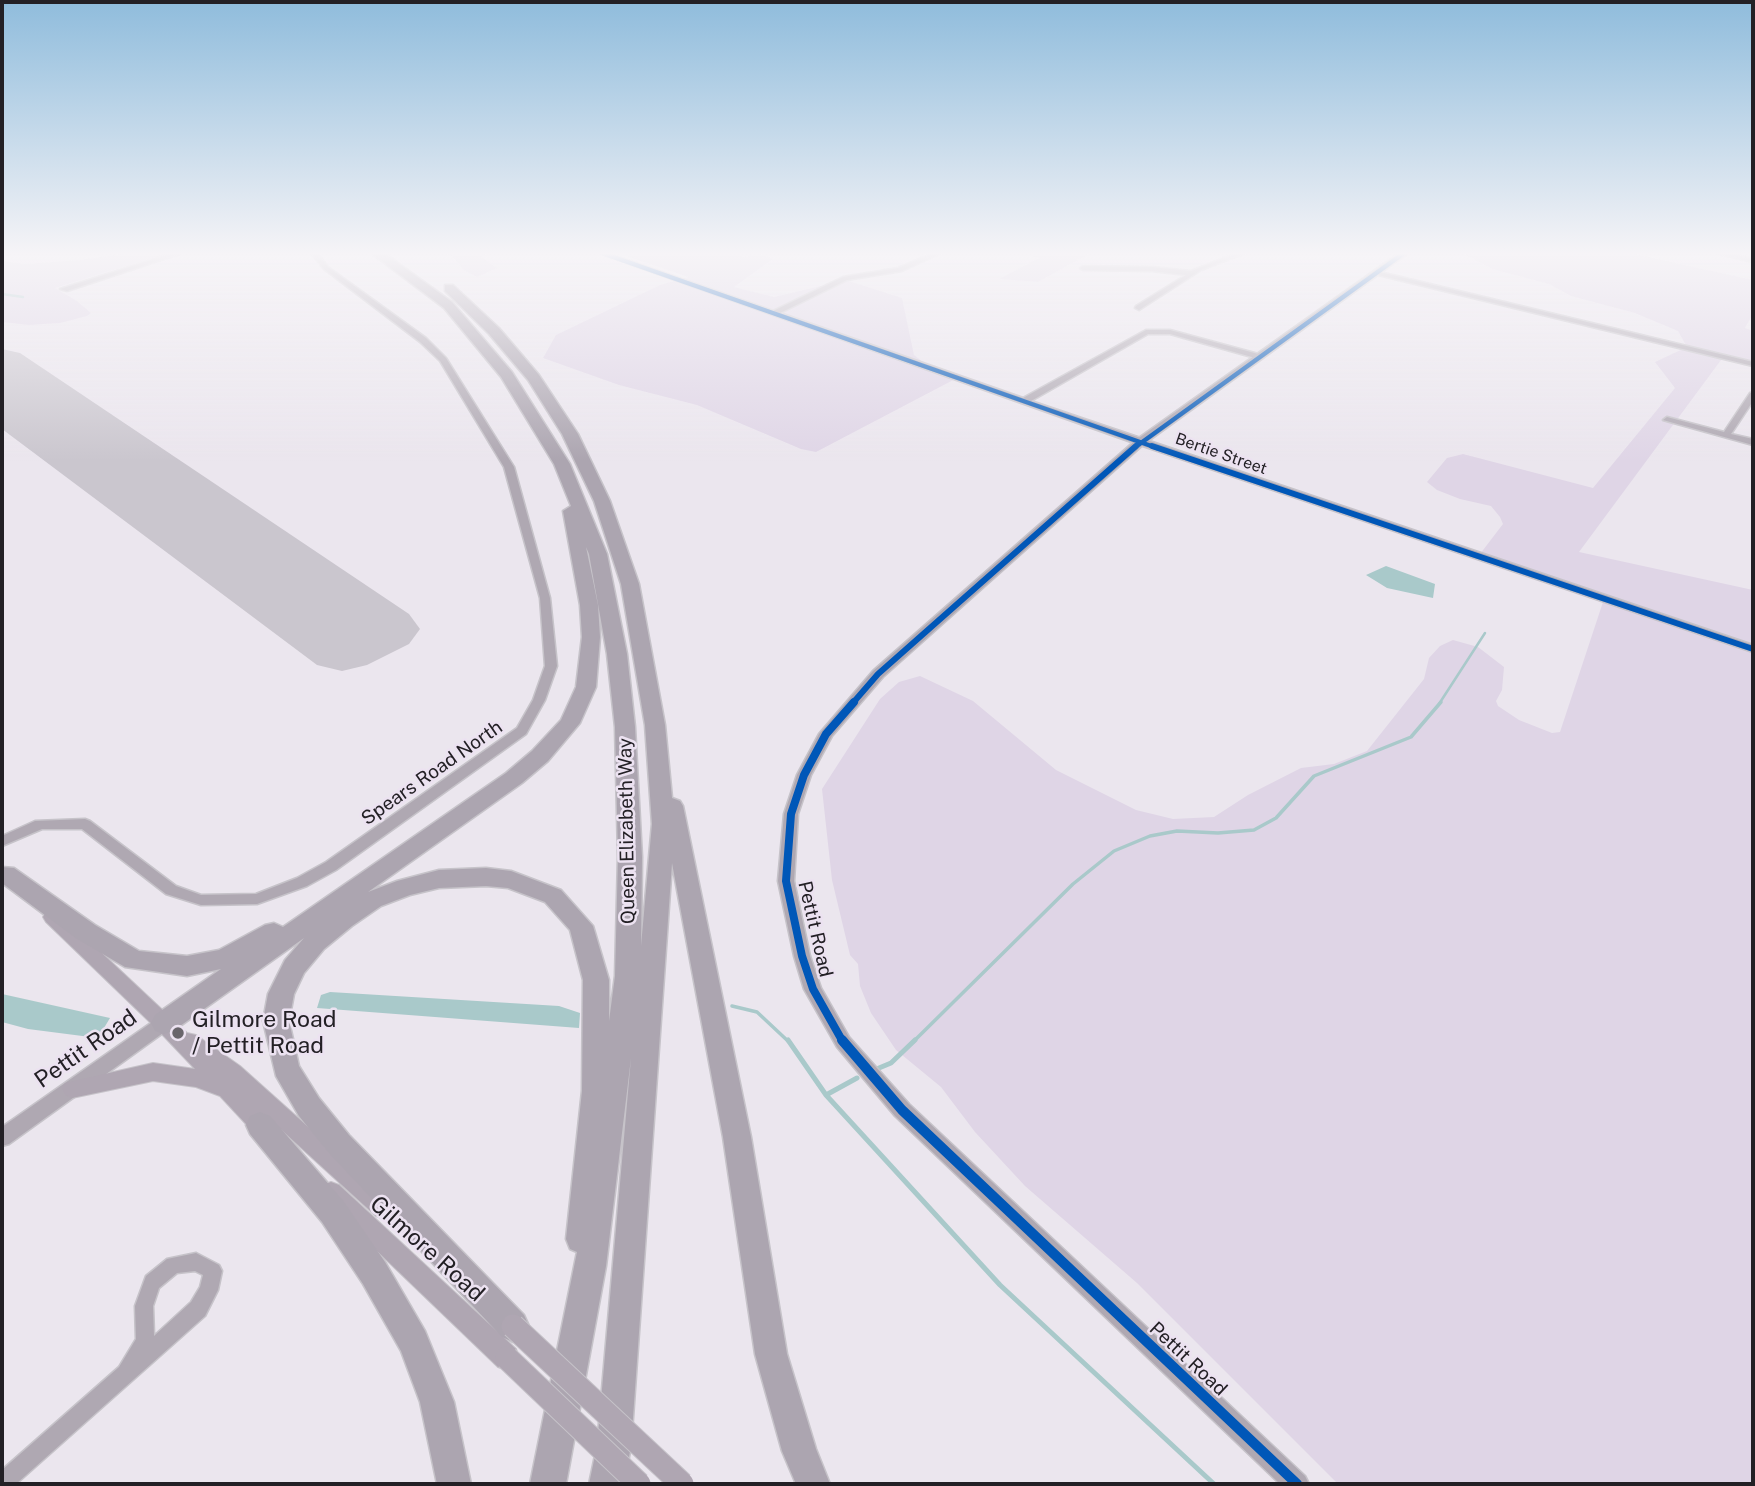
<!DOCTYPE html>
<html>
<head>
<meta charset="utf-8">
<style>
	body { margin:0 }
	#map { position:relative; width:1755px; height:1486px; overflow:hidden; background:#ebe6ee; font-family:"Public Sans",sans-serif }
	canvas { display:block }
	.frame { position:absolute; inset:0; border:4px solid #232025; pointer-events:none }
</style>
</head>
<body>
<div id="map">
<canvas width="1755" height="1486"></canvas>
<div class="frame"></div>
</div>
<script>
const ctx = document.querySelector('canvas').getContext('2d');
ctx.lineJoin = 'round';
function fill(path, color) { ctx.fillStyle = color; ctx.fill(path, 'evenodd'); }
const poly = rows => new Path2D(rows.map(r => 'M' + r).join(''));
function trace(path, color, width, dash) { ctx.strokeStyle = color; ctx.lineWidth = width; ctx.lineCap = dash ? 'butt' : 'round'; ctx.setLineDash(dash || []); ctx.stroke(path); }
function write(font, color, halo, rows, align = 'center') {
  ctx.font = font + ' "Public Sans",sans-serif'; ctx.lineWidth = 5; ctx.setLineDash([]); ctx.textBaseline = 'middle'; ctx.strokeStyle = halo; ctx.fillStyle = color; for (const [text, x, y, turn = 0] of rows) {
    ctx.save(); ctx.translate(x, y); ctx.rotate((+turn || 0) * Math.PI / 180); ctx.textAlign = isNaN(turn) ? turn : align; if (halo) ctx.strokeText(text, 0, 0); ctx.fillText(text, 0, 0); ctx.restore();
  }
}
fill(poly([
	[128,253,169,253,55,288,77,301,91,313,87,316,60,323,29,325,2,322,2,261,25,264,81,260],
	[444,253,491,253,480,256,497,268,477,277,464,270,452,256],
	[618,253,739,253,742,258,757,253,773,259,734,287,774,297,846,280,902,298,914,355,927,365,959,377,816,452,801,449,697,405,619,385,543,358,556,335,660,285,688,277],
	[1025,253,1090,253,1038,282,999,279,1039,258],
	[1467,253,1630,253,1753,280,1753,314,1745,328,1753,331,1753,363,1724,356,1579,552,1753,590,1753,1484,1338,1484,1137,1283,1025,1186,975,1132,941,1087,896,1050,871,1013,860,986,858,964,850,955,832,880,822,789,880,699,899,682,920,676,973,701,1056,770,1136,810,1173,819,1214,817,1248,795,1301,768,1334,764,1367,751,1424,679,1429,658,1440,646,1453,640,1478,647,1504,667,1502,690,1496,701,1498,706,1519,720,1552,733,1560,732,1604,599,1480,554,1503,524,1500,517,1491,506,1460,499,1437,490,1427,482,1447,458,1463,454,1593,488,1675,388,1655,362,1687,347,1678,331,1635,313,1571,296,1549,284,1492,269,1465,254]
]), '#dfd5e6');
fill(poly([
	[1386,566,1435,584,1433,598,1387,588,1366,575],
	[330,992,559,1006,580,1013,579,1028,317,1008,321,995],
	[2,994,110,1018,98,1038,28,1029,2,1022]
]), '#a9c9ca');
trace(poly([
	[2,294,23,297],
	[1439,704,1485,633]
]), '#a9c9ca', 2.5);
trace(poly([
	[732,1006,757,1012,789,1042],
	[913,1042,1073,884,1114,851,1150,836,1177,831,1218,833,1254,830,1276,818,1314,776,1411,737,1441,702]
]), '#a9c9ca', 3.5);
trace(poly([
	[788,1040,826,1095,1000,1285,1214,1484],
	[879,1068,891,1063,915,1040],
	[826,1095,857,1078]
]), '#a9c9ca', 5);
fill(poly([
	[2,349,20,353,409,614,420,629,409,644,367,665,342,671,317,665,2,429,2,349]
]), '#cac6ce');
const minor = poly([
	[173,253,182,253,67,291,60,289,173,253],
	[311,253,317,253,328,267,426,338,446,358,514,467,550,598,557,666,545,700,526,734,336,870,307,886,257,904,201,905,166,894,82,829,42,829,2,846,2,836,35,821,85,819,90,821,176,886,201,895,256,894,297,878,326,862,517,728,533,700,545,666,540,598,504,467,440,361,420,342,324,269,311,253],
	[599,253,607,253,773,311,843,277,898,268,933,253,941,253,902,271,847,280,780,313,1023,398,1146,330,1170,330,1262,355,1263,357,1259,359,1170,334,1148,334,1031,401,1753,645,1753,652,1137,444,599,253],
	[1237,253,1245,253,1201,270,1139,310,1135,308,1136,306,1186,275,1152,271,1083,270,1080,268,1083,266,1152,267,1191,271,1237,253],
	[1715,253,1726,253,1753,258,1753,262,1715,253],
	[1376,271,1753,362,1753,366,1374,274,1372,273,1376,271],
	[1750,393,1753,393,1753,401,1731,434,1753,439,1753,445,1663,420,1667,417,1724,432,1750,393],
	[196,1253,219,1265,222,1271,218,1290,205,1316,16,1484,2,1484,2,1470,119,1367,136,1339,135,1306,146,1276,167,1259,196,1253],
	[195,1271,203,1275,200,1287,191,1302,154,1336,153,1306,159,1288,177,1273,195,1271]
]);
const tertiary = poly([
	[1399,253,1408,253,1144,444,883,677,832,736,811,775,798,814,794,881,810,956,821,988,849,1037,909,1104,1305,1476,1309,1484,1280,1484,895,1116,837,1047,804,989,794,956,778,881,784,814,797,775,819,734,873,671,1136,440,1399,253],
	[164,1016,170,1018,173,1023,170,1028,9,1144,2,1146,2,1127,158,1018,164,1016]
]);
const secondary = poly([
	[52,910,58,912,187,1033,196,1035,240,1066,392,1202,395,1209,392,1216,384,1219,376,1216,263,1113,278,1131,275,1138,267,1140,259,1138,220,1096,196,1087,153,1081,72,1098,65,1095,62,1089,65,1083,153,1063,195,1069,157,1029,46,922,43,917,46,912,52,910],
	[331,1182,339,1185,516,1349,519,1358,516,1367,507,1370,498,1367,323,1199,320,1192,323,1185,331,1182]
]);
const motorway = poly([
	[371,253,384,253,452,302,512,372,570,464,607,554,627,654,635,727,642,857,641,946,652,824,645,725,621,584,594,501,562,434,528,380,489,334,445,291,445,285,453,285,499,328,539,375,578,434,610,501,639,584,665,725,672,798,680,801,683,806,751,1137,787,1354,816,1449,830,1484,796,1484,782,1451,755,1354,723,1137,672,863,631,1446,624,1484,589,1484,597,1446,631,1058,606,1266,566,1484,530,1484,577,1252,570,1249,566,1239,582,1091,583,980,570,930,545,902,508,888,486,886,439,888,410,895,381,906,352,926,324,949,304,973,294,994,289,1021,299,1066,319,1098,349,1135,524,1315,529,1326,524,1337,513,1342,502,1337,329,1153,299,1116,276,1076,263,1021,268,994,285,960,304,938,173,1031,164,1034,155,1031,151,1023,155,1015,221,969,187,976,125,967,77,939,2,883,2,867,14,868,95,925,139,951,187,956,219,950,265,925,274,923,283,927,506,773,532,751,561,720,576,687,582,637,580,605,563,511,571,506,554,464,501,377,444,308,371,253],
	[586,547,589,554,607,654,615,727,618,857,615,976,609,1021,609,980,593,926,561,890,511,871,486,868,439,870,397,881,368,892,522,783,548,761,580,723,596,687,600,637,598,605,586,547],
	[260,1112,270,1116,344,1202,385,1262,425,1331,454,1402,471,1484,437,1484,420,1402,401,1351,363,1284,322,1222,250,1134,246,1125,250,1116,260,1112]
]);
trace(minor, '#c6c3c9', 3);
trace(tertiary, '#c6c3c9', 3);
trace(secondary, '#c6c3c9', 2);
trace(motorway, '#c6c3c9', 3);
fill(minor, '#afa8b2');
fill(tertiary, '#afa8b2');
fill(secondary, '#afa6b2');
fill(motorway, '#aca5b0');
const secondaryBridge = poly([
	[513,1326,682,1484],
	[507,1358,639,1484]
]);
trace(secondaryBridge, '#c6c3c9', 25, []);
trace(secondaryBridge, '#afa6b2', 23);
trace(poly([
	[602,253,1157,448],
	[1134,448,1404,253]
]), '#0057b8', 4.5);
trace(poly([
	[1152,446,1753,649],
	[852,704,878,674,1136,446]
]), '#0057b8', 6);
trace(poly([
	[843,1042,813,989,802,956,786,881,791,814,804,775,826,734,854,702]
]), '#0057b8', 8);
trace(poly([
	[842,1040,902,1110,1297,1484]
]), '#0057b8', 10);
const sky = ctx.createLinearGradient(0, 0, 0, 461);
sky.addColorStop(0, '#8fbcdc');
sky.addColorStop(0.55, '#f6f4f7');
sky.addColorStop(1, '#f6f4f700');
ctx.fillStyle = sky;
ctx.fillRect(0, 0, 1755, 461);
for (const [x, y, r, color] of [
	[178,1033,7,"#69656b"]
]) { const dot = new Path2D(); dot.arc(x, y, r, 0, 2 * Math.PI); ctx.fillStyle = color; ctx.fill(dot); trace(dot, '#ece2f1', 2.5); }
write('16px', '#232025', '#ece2f1', [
	["Bertie Street",1221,454,19]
]);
write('19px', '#232025', '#ece2f1', [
	["Spears Road North",432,773,-35],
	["Queen Elizabeth Way",627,831,-91],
	["Pettit Road",815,929,77],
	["Pettit Road",1188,1359,43]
]);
write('23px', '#232025', '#ece2f1', [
	["Gilmore Road",192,1020],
	["/ Pettit Road",192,1046]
], 'left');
write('23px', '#232025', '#ece2f1', [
	["Pettit Road",86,1049,-35],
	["Gilmore Road",427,1249,42]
]);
</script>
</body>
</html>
